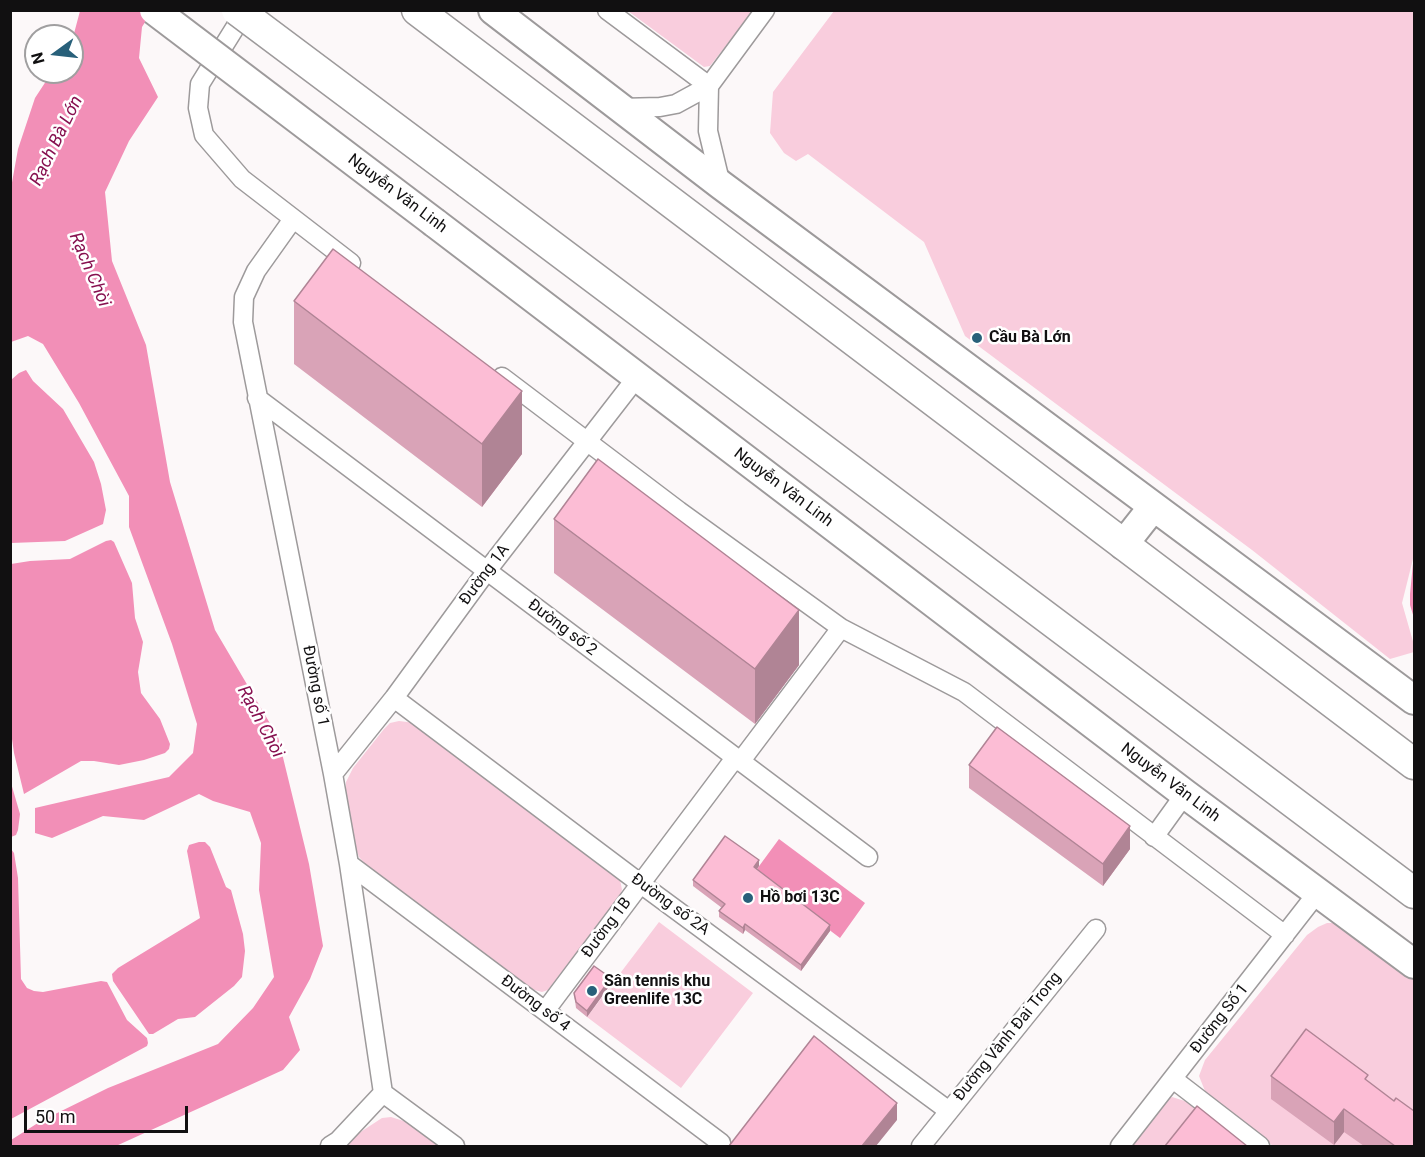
<!DOCTYPE html>
<html>
<head>
<meta charset="utf-8">
<style>
	body { margin:0 }
	#map { position:relative; width:1425px; height:1157px; overflow:hidden; background:#fcf8f9; font-family:Roboto,sans-serif }
	canvas { display:block }
	.frame { position:absolute; inset:0; border:12px solid #111011; pointer-events:none }
	.north { position:absolute; left:24px; top:24px; width:60px; height:60px; box-sizing:border-box; background:#fff; border:2px solid #a09fa0; border-radius:50%; rotate:255deg; font-size:16px; font-weight:700; line-height:24px; text-align:center; color:#111011 }
	.north::after { content:''; display:block; margin:auto; width:21px; height:27px; background:#28607a; clip-path:polygon(50% 0,100% 100%,50% 72%,0 100%) }
	.scale { position:absolute; left:24px; top:1106px; width:164px; height:27px; box-sizing:border-box; border:3px solid #111011; border-top:0; padding-left:8px; font-size:18px; line-height:21px; white-space:nowrap; color:#111011; -webkit-text-stroke:4px #fff; paint-order:stroke }
</style>
</head>
<body>
<div id="map">
<canvas width="1425" height="1157"></canvas>
<div class="frame"></div>
<div class="north">N</div>
<div class="scale">50 m</div>
</div>
<script>
const ctx = document.querySelector('canvas').getContext('2d');
ctx.lineJoin = 'round';
function fill(path, color) { ctx.fillStyle = color; ctx.fill(path, 'evenodd'); }
const poly = rows => new Path2D(rows.map(r => 'M' + r).join(''));
function trace(path, color, width, dash) { ctx.strokeStyle = color; ctx.lineWidth = width; ctx.lineCap = dash ? 'butt' : 'round'; ctx.setLineDash(dash || []); ctx.stroke(path); }
function write(font, color, halo, rows, align = 'center') {
  ctx.font = font + ' Roboto,sans-serif'; ctx.lineWidth = 5; ctx.setLineDash([]); ctx.textBaseline = 'middle'; ctx.strokeStyle = halo; ctx.fillStyle = color; for (const [text, x, y, turn = 0] of rows) {
    ctx.save(); ctx.translate(x, y); ctx.rotate((+turn || 0) * Math.PI / 180); ctx.textAlign = isNaN(turn) ? turn : align; if (halo) ctx.strokeText(text, 0, 0); ctx.fillText(text, 0, 0); ctx.restore();
  }
}
fill(poly([
	[628,11,753,11,710,66,704,67],
	[834,11,1414,11,1414,555,1402,603,1414,645,1414,652,1390,659,1252,550,965,336,924,242,808,154,796,161,784,153,770,133,773,92],
	[399,721,415,723,620,879,622,890,620,895,548,990,542,992,531,989,367,866,359,857,355,846,346,800,346,782,353,768,384,729,390,723],
	[659,922,753,993,681,1088,587,1017],
	[1327,923,1337,923,1414,976,1414,1146,1273,1146,1210,1098,1205,1091,1199,1076,1205,1060,1307,935,1318,927],
	[1172,1097,1188,1102,1246,1146,1130,1146,1165,1101],
	[391,1117,407,1122,440,1146,339,1146,382,1118]
]), '#f9cddd');
fill(poly([
	[80,11,152,11,142,27,139,58,158,97,129,141,105,192,112,261,146,345,170,482,215,630,278,737,309,864,323,946,310,979,289,1017,300,1050,283,1070,116,1146,11,1146,11,1140,41,1121,108,1088,218,1044,253,1008,274,977,259,890,261,843,250,812,213,801,199,794,144,820,103,816,52,838,35,833,35,808,169,777,193,753,197,724,172,644,129,527,129,496,79,403,43,344,28,336,11,342,11,188,18,149,35,98,52,72,72,72,72,41],
	[26,370,33,381,63,409,94,462,101,484,106,510,103,524,65,541,11,543,11,380,19,373],
	[111,540,114,542,132,583,135,618,143,642,138,672,141,693,160,719,170,744,169,749,165,753,144,760,119,765,94,761,81,761,24,794,14,753,10,725,11,564,30,561,70,559,106,541],
	[1414,553,1414,618,1410,605,1410,594],
	[11,783,20,814,18,830,16,835,11,837],
	[779,839,865,903,840,938,754,873],
	[199,842,205,842,210,847,226,887,231,890,243,934,245,951,242,977,234,986,195,1017,178,1019,153,1034,149,1034,113,981,112,974,118,968,200,918,187,851,189,845],
	[11,849,14,853,18,878,21,979,27,988,34,991,43,992,101,981,107,982,127,1020,147,1038,148,1043,147,1046,11,1119]
]), '#f28fb7');
const minor = poly([
	[246,10,200,84,198,108,204,135,242,179,351,263],
	[607,10,709,86],
	[709,86,708,131,721,185],
	[620,108,660,107,676,104,709,86,765,10],
	[293,219,256,271,244,297,243,322,333,774,349,864,383,1093],
	[502,377,679,511,841,628,964,692,1285,935],
	[257,398,868,857],
	[394,698,641,884,949,1111],
	[740,762,841,628],
	[333,774,394,698,486,572,637,377],
	[1154,837,1185,794],
	[349,864,721,1143,718,1146],
	[545,1011,735,758],
	[1173,1079,1260,1146],
	[383,1093,455,1146],
	[330,1146,338,1141,383,1093],
	[921,1146,1096,929],
	[1120,1146,1318,892]
]);
const primary = poly([
	[493,10,721,185,1414,700],
	[435,223,1185,794,1414,964],
	[1123,545,1153,507]
]);
const trunk = poly([
	[417,10,1414,764],
	[468,183,1414,893]
]);
trace(minor, '#9d9a9b', 21);
trace(primary, '#9d9a9b', 32);
trace(trunk, '#9d9a9b', 33);
trace(minor, '#fff', 18);
trace(primary, '#fff', 28);
trace(trunk, '#fff', 30);
const primaryBridge = poly([
	[154,10,435,223]
]);
const trunkBridge = poly([
	[237,10,468,183]
]);
trace(primaryBridge, '#9d9a9b', 32, []);
trace(trunkBridge, '#9d9a9b', 33, []);
trace(primaryBridge, '#fff', 28);
trace(trunkBridge, '#fff', 30);
fill(poly([
	[294,301,522,454,482,507,294,364],
	[554,519,799,665,755,724,554,573],
	[969,765,1130,849,1103,886,969,788],
	[759,866,757,869,830,931,801,971,745,930,743,934,719,917,719,911,722,908,693,886,693,880],
	[611,984,587,1017,576,1008,574,993],
	[1271,1076,1368,1082,1414,1146,1364,1146,1344,1132,1334,1145,1271,1099]
]), '#d9a3b7');
fill(poly([
	[522,391,522,454,482,507,482,444],
	[799,610,799,665,755,724,755,669],
	[1130,826,1130,849,1103,886,1103,864],
	[759,860,759,866,754,873,754,867],
	[745,924,745,930,743,934,743,928],
	[830,925,830,931,801,971,801,965],
	[611,978,611,984,587,1017,587,1011],
	[897,1103,897,1120,876,1146,862,1146],
	[1344,1109,1344,1132,1334,1145,1334,1122]
]), '#b08495');
const building = poly([
	[333,249,522,391,482,444,294,301,333,249],
	[598,459,799,610,755,669,554,519,598,459],
	[997,727,1130,826,1103,864,969,765,997,727],
	[725,836,759,860,754,867,830,925,801,965,745,924,743,928,719,911,725,904,693,880,725,836],
	[594,966,611,978,587,1011,576,1002,574,993,594,966],
	[1306,1029,1368,1075,1365,1079,1394,1101,1396,1098,1414,1111,1414,1146,1395,1146,1344,1109,1334,1122,1271,1076,1306,1029],
	[814,1036,897,1103,862,1146,729,1146,814,1036],
	[1197,1106,1247,1146,1165,1146,1197,1106]
]);
fill(building, '#fcbdd5');
trace(building, '#b08495', 1.5);
for (const [x, y, r, color] of [
	[977,338,6,"#28607a"],
	[748,898,6,"#28607a"],
	[592,991,6,"#28607a"]
]) { const dot = new Path2D(); dot.arc(x, y, r, 0, 2 * Math.PI); ctx.fillStyle = color; ctx.fill(dot); trace(dot, '#fff', 2); }
write('16px', '#111011', '#fff', [
	["Nguyễn Văn Linh",397,194,37],
	["Nguyễn Văn Linh",783,488,37],
	["Đường 1A",485,575,-53],
	["Đường số 2",562,628,37],
	["Đường số 1",315,686,79],
	["Nguyễn Văn Linh",1170,783,37],
	["Đường số 2A",670,905,36],
	["Đường 1B",607,928,-53],
	["Đường số 4",535,1004,37],
	["Đường Số 1",1220,1019,-52],
	["Đường Vành Đai Trong",1008,1037,-51]
]);
write('bold 16px', '#111011', '#fff', [
	["Cầu Bà Lớn",989,338],
	["Hồ bơi 13C",760,898],
	["Sân tennis khu",604,982],
	["Greenlife 13C",604,1000]
], 'left');
write('italic 18px', '#871150', '#fff', [
	["Rạch Bà Lớn",57,141,-64],
	["Rạch Chòi",89,270,67],
	["Rạch Chòi",260,722,62]
]);
</script>
</body>
</html>
